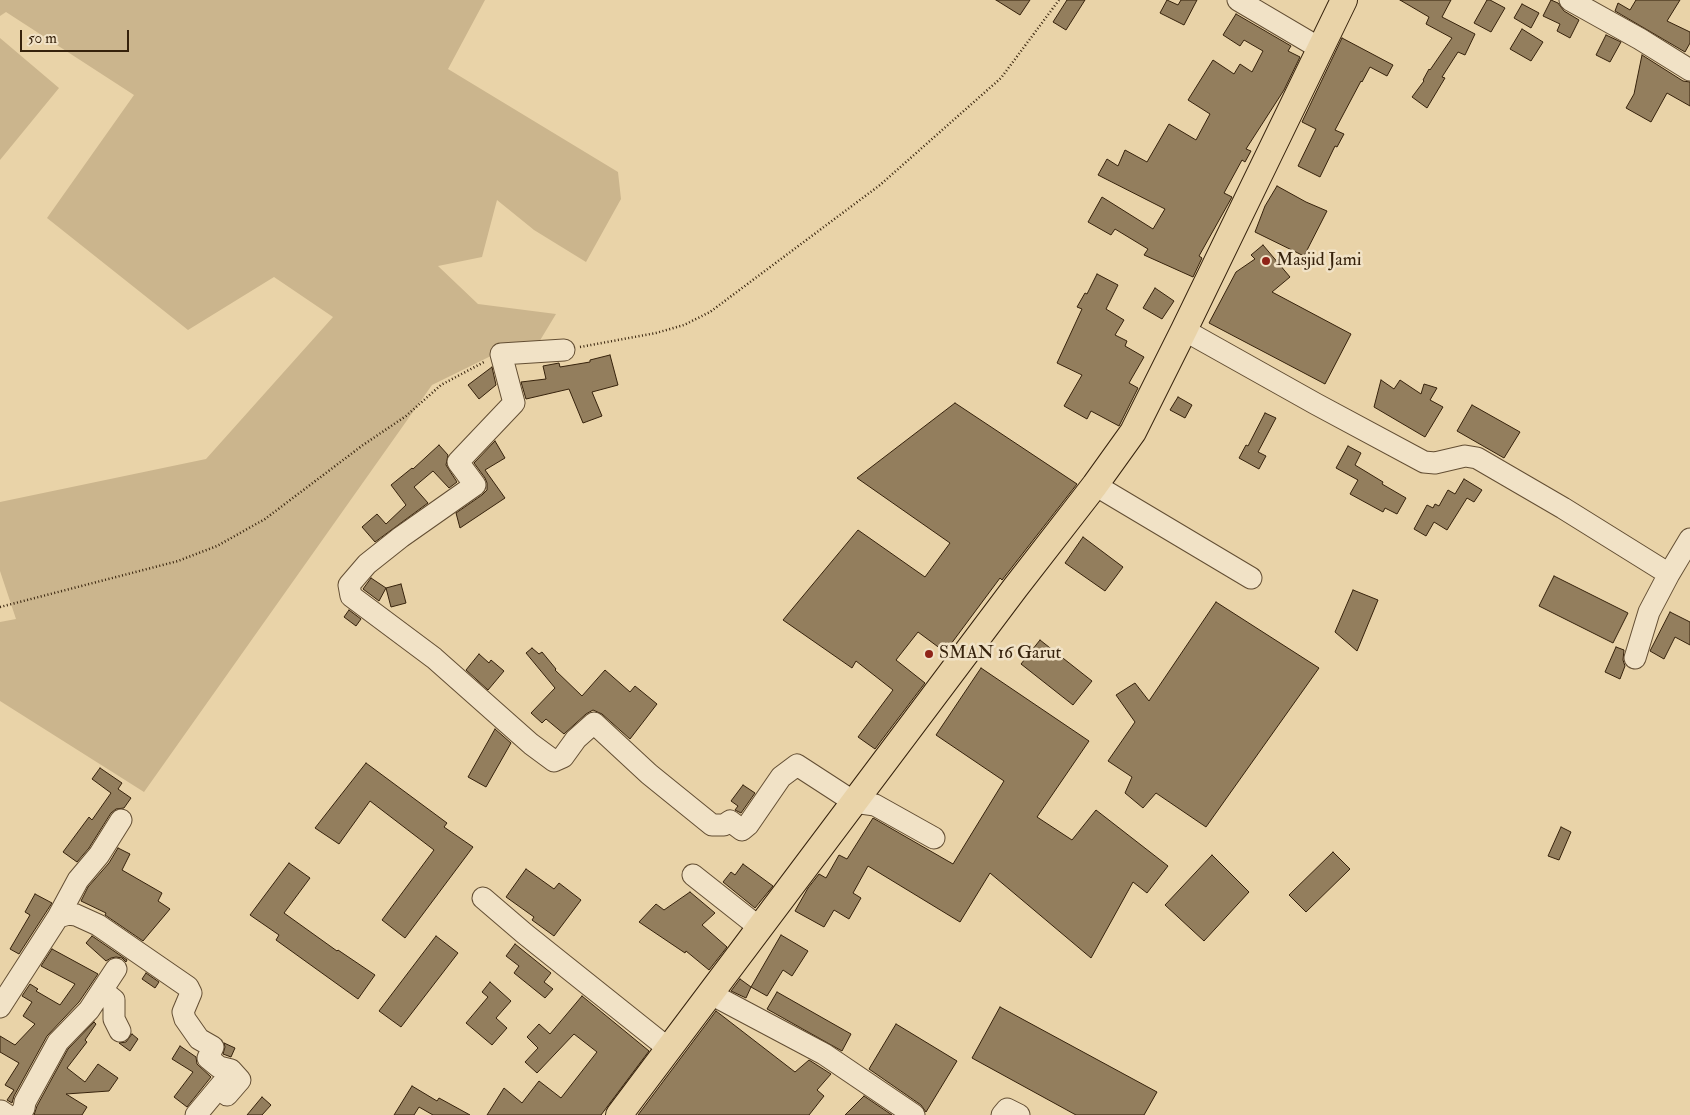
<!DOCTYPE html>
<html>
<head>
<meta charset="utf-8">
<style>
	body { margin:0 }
	#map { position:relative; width:1690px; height:1115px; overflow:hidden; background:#e9d3a8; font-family:"IM FELL Double Pica",serif }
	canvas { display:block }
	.scale { position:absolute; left:20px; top:30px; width:109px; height:22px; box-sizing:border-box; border:2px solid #36220c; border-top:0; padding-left:6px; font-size:15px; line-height:18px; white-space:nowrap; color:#36220c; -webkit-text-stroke:4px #f1e2c6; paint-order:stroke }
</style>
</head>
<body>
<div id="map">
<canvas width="1690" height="1115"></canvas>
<div class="scale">50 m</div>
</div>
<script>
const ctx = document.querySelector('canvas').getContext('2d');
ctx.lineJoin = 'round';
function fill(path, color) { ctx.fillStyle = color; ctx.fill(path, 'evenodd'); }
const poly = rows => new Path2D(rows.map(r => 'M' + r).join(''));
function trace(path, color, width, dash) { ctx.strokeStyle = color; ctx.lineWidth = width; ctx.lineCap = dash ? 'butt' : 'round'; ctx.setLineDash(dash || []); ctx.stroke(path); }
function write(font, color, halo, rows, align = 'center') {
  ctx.font = font + ' "IM FELL Double Pica",serif'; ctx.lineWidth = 5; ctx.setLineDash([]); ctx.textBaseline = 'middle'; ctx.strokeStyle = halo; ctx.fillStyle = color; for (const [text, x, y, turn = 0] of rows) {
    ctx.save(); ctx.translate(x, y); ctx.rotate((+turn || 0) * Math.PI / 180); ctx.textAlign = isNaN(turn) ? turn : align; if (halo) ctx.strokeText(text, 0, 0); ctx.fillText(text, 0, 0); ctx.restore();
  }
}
fill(poly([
	[0,0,485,0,448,69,618,172,621,199,586,262,534,230,497,200,482,257,438,266,478,304,556,314,536,347,497,353,432,385,144,792,0,701,0,622,16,619,0,571,0,502,206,459,333,317,274,277,188,330,47,218,134,95,6,12,0,16],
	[0,38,59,88,0,160]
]), '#cbb58d');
const building = poly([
	[996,0,1030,0,1020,15,996,0],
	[1067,0,1085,0,1066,30,1053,22,1067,0],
	[1167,0,1178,5,1181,0,1197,0,1184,25,1160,13,1167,0],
	[1400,0,1451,0,1442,17,1475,34,1465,55,1458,52,1442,77,1445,78,1427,108,1412,97,1424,81,1423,80,1429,69,1430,70,1452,38,1426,24,1429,17,1400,0],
	[1487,0,1490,0,1505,8,1491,32,1474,23,1487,0],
	[1551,0,1558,3,1564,11,1579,20,1570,38,1557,31,1560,24,1543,16,1551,0],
	[1636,0,1680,0,1667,21,1690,32,1690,43,1685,52,1615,11,1618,3,1630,10,1636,0],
	[1522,4,1539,13,1531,28,1514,18,1522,4],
	[1236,14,1291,46,1288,51,1300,57,1284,90,1246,149,1251,151,1245,162,1242,160,1224,193,1232,197,1199,256,1202,258,1193,277,1144,255,1148,249,1115,229,1111,235,1088,222,1102,197,1153,229,1165,209,1098,175,1107,159,1118,166,1125,150,1147,162,1169,124,1196,140,1210,114,1188,100,1213,60,1234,74,1240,64,1252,72,1263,51,1244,40,1240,46,1223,35,1236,14],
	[1522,29,1543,42,1531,61,1510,49,1522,29],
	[1606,35,1621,42,1610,62,1596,55,1606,35],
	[1342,38,1393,65,1387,76,1370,67,1362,82,1361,81,1335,130,1344,134,1337,147,1335,146,1320,177,1298,166,1316,129,1302,122,1342,38],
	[1642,55,1683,81,1690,82,1690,106,1667,93,1651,122,1626,108,1634,94,1642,55],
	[1277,186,1306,202,1327,211,1304,256,1255,232,1265,206,1277,186],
	[1263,245,1290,277,1272,292,1351,334,1325,384,1209,323,1236,272,1255,259,1251,255,1263,245],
	[1097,274,1118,285,1106,309,1124,320,1115,335,1127,341,1125,346,1144,357,1129,383,1138,388,1119,426,1091,411,1087,419,1064,406,1082,375,1057,363,1082,309,1077,307,1085,293,1087,294,1097,274],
	[1155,288,1174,301,1162,319,1143,308,1155,288],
	[610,355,618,385,592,392,602,416,583,423,569,389,526,399,521,382,546,379,543,366,559,363,560,367,590,362,590,360,610,355],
	[492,367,496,385,479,399,468,385,492,367],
	[1381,380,1394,389,1400,380,1421,394,1424,384,1437,388,1430,400,1443,407,1425,437,1374,407,1381,380],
	[1178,397,1192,405,1185,418,1170,410,1178,397],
	[955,403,1077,484,1002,580,1000,578,945,652,918,632,896,660,925,683,875,749,858,737,893,690,856,661,852,668,783,620,858,530,925,577,950,543,857,478,955,403],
	[1472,405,1520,432,1504,458,1457,431,1472,405],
	[1265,413,1276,418,1258,452,1266,456,1259,469,1239,458,1246,445,1248,446,1265,413],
	[495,441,505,458,485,470,505,498,460,528,456,513,482,495,487,490,487,483,485,478,474,463,495,441],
	[439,445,448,455,446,465,457,482,449,488,433,471,414,487,428,503,375,542,362,527,377,514,386,524,406,505,391,485,412,468,413,469,439,445],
	[1348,446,1361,453,1355,465,1383,482,1382,484,1406,498,1397,514,1385,508,1383,512,1350,494,1358,480,1336,468,1348,446],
	[1464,479,1482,490,1474,502,1467,498,1447,530,1434,522,1426,536,1414,529,1427,505,1433,508,1435,504,1439,506,1448,490,1455,494,1464,479],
	[1083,537,1123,567,1105,591,1065,563,1083,537],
	[1554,576,1628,613,1613,643,1539,606,1554,576],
	[371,578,386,588,379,601,363,589,371,578],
	[401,584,406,603,391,607,386,588,401,584],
	[1353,590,1378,600,1357,651,1335,632,1353,590],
	[1216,602,1319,668,1206,827,1156,793,1143,808,1125,793,1132,777,1108,761,1135,722,1116,695,1135,683,1149,701,1216,602],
	[349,610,361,619,356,626,344,617,349,610],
	[1670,612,1690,622,1690,645,1675,637,1664,659,1650,651,1670,612],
	[1040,640,1092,681,1073,705,1021,664,1040,640],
	[1616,647,1624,650,1623,660,1625,666,1620,679,1605,672,1616,647],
	[532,648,539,654,542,652,556,669,555,670,582,696,605,670,630,692,635,686,657,704,630,739,602,714,593,710,586,714,564,734,546,719,542,723,531,713,555,688,526,653,532,648],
	[479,654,489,663,491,660,504,671,488,690,466,670,479,654],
	[981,668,1089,741,1037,817,1072,840,1096,810,1168,866,1147,893,1133,882,1091,958,990,873,960,922,868,866,853,893,861,898,849,919,834,910,824,927,795,911,808,888,819,874,826,878,839,855,847,859,873,818,953,864,1004,781,936,735,981,668],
	[495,729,511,743,486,787,468,777,495,729],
	[366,763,447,823,444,827,473,847,405,938,382,920,434,850,370,801,339,844,315,828,366,763],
	[100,768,122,783,118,789,131,798,124,808,116,809,111,813,89,848,77,862,63,852,89,817,92,820,111,793,92,779,100,768],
	[743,785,755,793,741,813,735,810,738,806,731,801,743,785],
	[1561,827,1571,832,1559,860,1548,856,1561,827],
	[118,848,130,854,122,870,162,893,158,901,170,909,143,941,105,915,106,913,81,901,88,887,109,863,118,848],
	[1333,852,1350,869,1306,912,1289,895,1333,852],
	[1212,855,1249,892,1204,941,1165,905,1212,855],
	[289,863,310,878,284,913,337,951,338,950,375,975,358,999,276,940,279,935,250,915,289,863],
	[743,864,773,886,755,908,723,882,731,872,735,875,743,864],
	[526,869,554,889,559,883,581,900,554,936,532,920,534,917,506,897,526,869],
	[690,892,715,913,702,925,727,947,709,970,686,951,685,953,639,922,656,904,664,910,690,892],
	[35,894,52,903,19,954,10,949,30,915,25,912,35,894],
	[781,935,808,951,792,976,783,970,767,996,751,987,781,935],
	[92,936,127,960,126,962,122,958,116,957,111,958,106,961,86,943,92,936],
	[436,936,458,953,401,1027,379,1011,436,936],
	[515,944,551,973,544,982,553,989,545,998,514,973,519,966,506,956,515,944],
	[52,949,98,974,79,1002,47,1036,14,1096,12,1103,7,1100,14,1090,5,1085,19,1063,0,1052,0,1036,15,1045,35,1024,23,1016,32,1002,22,996,30,984,38,989,36,991,60,1005,75,984,41,966,52,949],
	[146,973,159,982,155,988,142,979,146,973],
	[740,979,751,987,746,998,731,991,740,979],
	[490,982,511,1001,496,1018,507,1028,492,1045,466,1023,488,997,482,992,490,982],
	[777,992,851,1034,842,1051,767,1009,777,992],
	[582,996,649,1051,601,1115,487,1115,504,1088,522,1103,539,1081,561,1098,597,1052,574,1034,537,1073,525,1062,538,1048,527,1037,539,1024,550,1034,582,996],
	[1000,1007,1157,1092,1144,1115,1076,1115,972,1058,1000,1007],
	[716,1011,795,1072,809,1060,831,1074,817,1090,824,1096,809,1115,638,1115,716,1011],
	[94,1022,96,1024,85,1040,87,1042,67,1068,85,1082,98,1064,118,1078,109,1091,66,1094,87,1107,82,1115,34,1115,37,1106,68,1049,94,1022],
	[896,1024,957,1061,926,1112,921,1105,869,1069,896,1024],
	[132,1034,138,1039,130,1051,119,1043,126,1042,132,1034],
	[224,1043,235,1048,231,1057,223,1054,225,1047,224,1043],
	[180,1046,196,1057,197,1064,211,1077,187,1107,174,1097,193,1072,172,1059,180,1046],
	[412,1086,437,1101,439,1098,470,1115,433,1115,419,1107,414,1115,394,1115,412,1086],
	[864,1096,892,1115,845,1115,864,1096],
	[262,1097,271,1105,262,1115,247,1115,262,1097]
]);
fill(building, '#937e5d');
trace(building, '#36220c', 1);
const minor = poly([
	[1238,0,1321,49],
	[1570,0,1640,39,1690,70],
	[1184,330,1316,404,1424,462,1435,463,1465,456,1477,458,1563,508,1669,574],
	[564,350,501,354,514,403,458,462,475,485,401,537,367,564,349,585,351,596,434,658,531,744,554,761,563,757,576,739,594,723,649,774,712,825,724,825,730,821,742,830,748,825,781,777,797,765,854,802,875,805,934,838],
	[1095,485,1251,578],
	[1635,658,1649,612,1669,574,1690,539],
	[693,875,760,928],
	[483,898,525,934,669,1049],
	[58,917,78,880,99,855,121,820],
	[103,991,114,1000,114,1019,120,1031],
	[711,994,824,1054,914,1115],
	[0,1007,58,917,69,914,76,915,98,925,188,987,191,993,183,1012,185,1019,199,1039,213,1047,208,1058,219,1067,231,1070,240,1080,227,1095,221,1085,196,1115],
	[0,1113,1,1111,7,1115],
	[20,1115,24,1108,25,1102,58,1042,89,1010,116,969],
	[1002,1115,1007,1109,1019,1115]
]);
const major = poly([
	[619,1115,1015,588,1095,485,1133,432,1184,330,1344,0]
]);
trace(minor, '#634e33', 23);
trace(major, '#36220c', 28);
trace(poly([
	[580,347,656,333,684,325,710,312,880,185,1001,78,1059,0],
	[0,607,178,561,217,546,265,519,363,445,406,416,441,385,484,362]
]), '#36220c', 2.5, [1, 2.5]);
trace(minor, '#f1e2c6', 21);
trace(major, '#e9d3a8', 26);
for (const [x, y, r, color] of [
	[1266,261,5,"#8f2418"],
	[929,654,5,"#8f2418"]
]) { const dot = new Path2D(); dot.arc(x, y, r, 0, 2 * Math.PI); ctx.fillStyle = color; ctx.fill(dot); trace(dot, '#f1e2c6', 2); }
write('18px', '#36220c', '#f1e2c6', [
	["Masjid Jami",1276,261],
	["SMAN 16 Garut",939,654]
], 'left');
</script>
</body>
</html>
